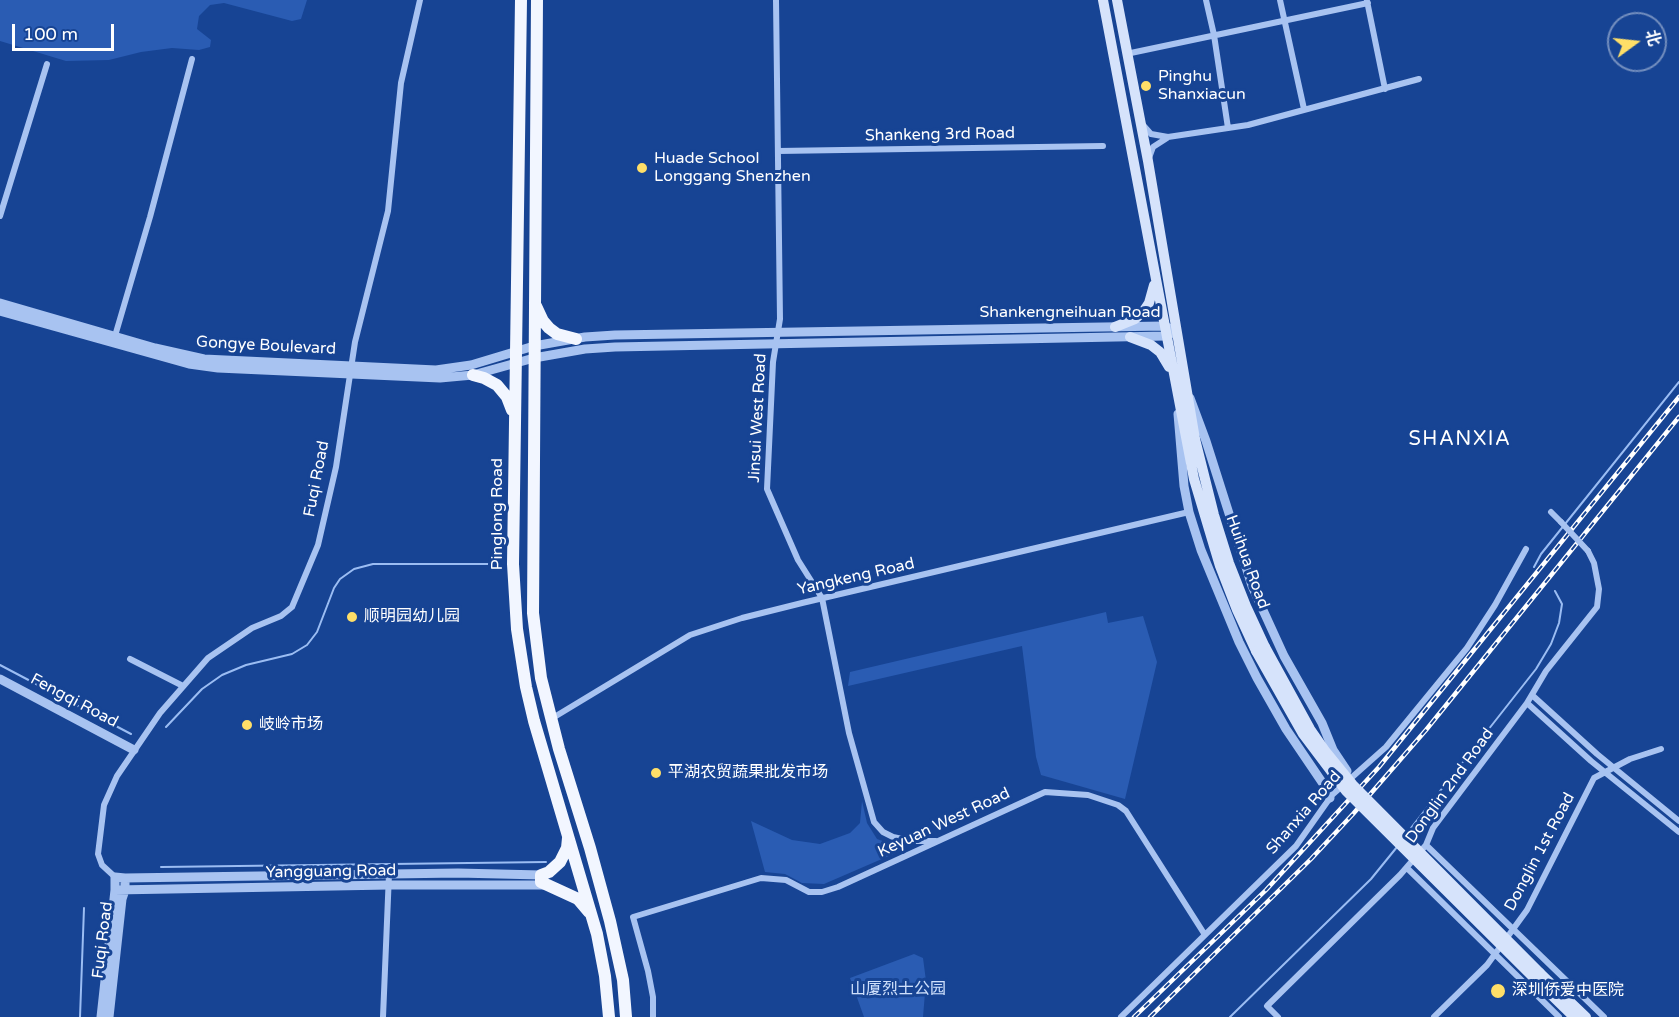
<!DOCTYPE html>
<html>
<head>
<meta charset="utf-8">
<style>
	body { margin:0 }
	#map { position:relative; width:1679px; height:1017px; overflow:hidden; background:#174494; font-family:"Varela Round","Noto Sans SC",sans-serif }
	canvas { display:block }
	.north { position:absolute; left:1607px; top:12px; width:60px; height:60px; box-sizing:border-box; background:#174494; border:2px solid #748fbf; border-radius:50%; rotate:75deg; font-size:16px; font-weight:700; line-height:24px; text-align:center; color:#fff }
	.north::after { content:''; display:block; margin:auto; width:21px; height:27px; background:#ffdf68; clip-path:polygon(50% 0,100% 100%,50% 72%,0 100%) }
	.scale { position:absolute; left:12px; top:24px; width:102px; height:27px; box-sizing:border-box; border:3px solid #fff; border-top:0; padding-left:8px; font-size:18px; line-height:21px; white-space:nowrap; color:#fff; -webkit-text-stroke:4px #174494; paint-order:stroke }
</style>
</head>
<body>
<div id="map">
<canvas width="1679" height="1017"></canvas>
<div class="north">北</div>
<div class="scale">100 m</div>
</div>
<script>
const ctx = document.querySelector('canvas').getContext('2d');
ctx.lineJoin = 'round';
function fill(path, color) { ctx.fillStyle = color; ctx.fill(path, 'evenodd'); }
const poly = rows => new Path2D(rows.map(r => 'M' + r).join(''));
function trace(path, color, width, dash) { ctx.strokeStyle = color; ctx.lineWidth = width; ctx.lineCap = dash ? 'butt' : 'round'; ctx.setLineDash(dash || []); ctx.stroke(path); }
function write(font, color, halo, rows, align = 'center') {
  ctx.font = font + ' "Varela Round","Noto Sans SC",sans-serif'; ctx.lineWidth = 6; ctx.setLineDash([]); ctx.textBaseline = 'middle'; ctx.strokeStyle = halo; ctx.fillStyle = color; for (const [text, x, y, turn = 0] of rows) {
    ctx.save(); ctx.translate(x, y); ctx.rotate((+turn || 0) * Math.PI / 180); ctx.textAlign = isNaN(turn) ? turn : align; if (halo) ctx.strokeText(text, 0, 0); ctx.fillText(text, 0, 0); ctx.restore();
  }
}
fill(poly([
	[0,0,307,0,301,19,292,21,224,3,210,5,199,16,197,29,211,40,210,47,199,50,172,48,141,52,109,60,66,61,0,41],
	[1106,612,1108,623,1143,616,1157,662,1125,799,1041,775,1036,757,1022,646,848,686,850,672],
	[862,801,867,823,877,839,905,849,824,884,802,883,785,874,765,872,751,821,792,840,820,844,850,833,860,823],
	[914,954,923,958,926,981,923,1017,864,1017,850,978]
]), '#2a5cb3');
trace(poly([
	[1534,567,1541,554,1679,382],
	[0,665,131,734],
	[166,727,202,689,222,675,246,665,292,654,307,645,317,632,334,588,340,579,354,569,373,564,494,564],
	[1407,833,1536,669,1551,644,1559,623,1562,604,1555,591],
	[161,867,546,862],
	[80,1017,84,908],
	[1230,1017,1371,879,1397,847]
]), '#9bbdf3', 2);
trace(poly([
	[776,0,780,319,773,362,767,489,798,560,822,598,849,733,874,822,883,832,893,837,911,841,936,841],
	[1206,0,1214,35,1228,128],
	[1280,0,1304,109],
	[1367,1,1385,89],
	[1126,54,1368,3],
	[1143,125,1151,134,1168,137,1248,125,1419,79],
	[778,151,1103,146],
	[1149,158,1153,147,1167,138],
	[0,216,47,64],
	[116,340,115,336,150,217,192,59],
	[1551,512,1561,522],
	[130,659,183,686],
	[1532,695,1597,754,1679,821],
	[1527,703,1591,761,1679,832],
	[551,719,690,635,742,618,802,603,1189,512],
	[1426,845,1604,1017],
	[1407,868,1559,1017],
	[115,877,102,865,98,854,104,805,117,776,160,713,208,658,252,628,281,616,292,607,318,545,336,467,355,342,388,211,401,83,420,0],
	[383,1017,389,874],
	[653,1017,653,997,648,971,633,917,761,878,786,880,809,892,822,892,838,887,1045,792,1088,795,1118,805,1126,811,1205,935],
	[1121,1017,1296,846,1332,795,1386,747,1467,648,1495,605,1526,549],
	[1278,1017,1267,1006,1400,875,1426,845,1433,828,1527,703,1546,671,1597,607,1599,589,1594,563,1588,551],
	[1434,1017,1487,965,1527,910,1594,778,1630,759,1661,749]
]), '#a8c3f1', 6);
trace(poly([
	[0,303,155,348,204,359,436,370,471,365,534,346,585,337,615,335,1164,326,1171,329],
	[0,311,189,364,218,368,440,378,473,375,534,358,585,349,615,347,1166,336,1172,333],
	[1190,398,1206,441,1252,586,1284,656,1322,723,1333,750,1347,771],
	[1178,414,1184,486,1189,512,1201,550,1239,642,1257,678,1286,729,1328,791,1330,798],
	[0,679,134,750],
	[125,878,458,873,541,875],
	[115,890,389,885,547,885],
	[101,1017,115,890,115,877,125,878,125,890,122,899,109,1017]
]), '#a8c3f1', 9);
trace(poly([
	[1103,0,1194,479,1220,566,1237,610,1256,651],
	[1117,0,1148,161,1195,439,1214,515,1229,563,1246,606,1265,647],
	[1115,327,1135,319,1143,312,1149,303,1154,285],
	[1130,337,1151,345,1160,352,1169,367],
	[1540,973,1586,1017],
	[1535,979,1574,1017]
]), '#d6e3fb', 10);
trace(poly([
	[521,0,513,564,517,629,526,687,534,721,597,934,605,976,609,1017],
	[537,0,533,613,541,678,559,749,590,848,610,921,623,980,626,1017],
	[536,306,543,321,549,328,557,334,576,339],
	[473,375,484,378,497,385,507,397,512,410],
	[568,838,567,848,560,862,549,872,541,875,541,882,578,899,589,912]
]), '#f2f6ff', 12);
const rail = poly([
	[1134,1017,1266,890,1379,767,1679,397],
	[1150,1017,1311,859,1353,814,1426,730,1679,417]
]);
trace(rail, '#fff', 4.5);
trace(rail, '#174494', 2, [7]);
trace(poly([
	[1561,522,1588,551]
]), '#a8c3f1', 6);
trace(poly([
	[1265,647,1310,729,1326,752,1353,785,1540,973],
	[1256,651,1303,734,1346,791,1535,979]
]), '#d6e3fb', 10);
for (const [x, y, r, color] of [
	[1146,86,6,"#ffdf68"],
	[642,168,6,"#ffdf68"],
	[352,617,6,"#ffdf68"],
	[247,725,6,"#ffdf68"],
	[656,773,6,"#ffdf68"],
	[1498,991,8,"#ffdf68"]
]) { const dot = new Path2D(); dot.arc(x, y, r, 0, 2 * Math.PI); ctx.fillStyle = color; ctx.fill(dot); trace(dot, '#174494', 2); }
write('16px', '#fff', '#174494', [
	["Pinghu",1158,77],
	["Shanxiacun",1158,95],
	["Huade School",654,159],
	["Longgang Shenzhen",654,177],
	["顺明园幼儿园",364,617],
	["岐岭市场",259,725],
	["平湖农贸蔬果批发市场",668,773],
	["深圳侨爱中医院",1512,991]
], 'left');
write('16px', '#fff', '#174494', [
	["Shankeng 3rd Road",940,135,-1],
	["Shankengneihuan Road",1070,313],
	["Gongye Boulevard",266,346,3],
	["Jinsui West Road",758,418,-87],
	["Fuqi Road",317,479,-79],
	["Pinglong Road",498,514,-90],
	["Huihua Road",1247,562,70],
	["Yangkeng Road",856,577,-13],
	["Fengqi Road",74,701,28],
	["Donglin 2nd Road",1450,786,-54],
	["Shanxia Road",1304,813,-49],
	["Keyuan West Road",944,823,-25],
	["Donglin 1st Road",1540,852,-62],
	["Yangguang Road",331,872,-1],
	["Fuqi Road",103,940,-83]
]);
write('16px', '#cfe0fc', '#174494', [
	["山厦烈士公园",898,990]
]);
ctx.letterSpacing = '1.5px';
write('20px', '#fff', '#174494', [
	["SHANXIA",1460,440]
]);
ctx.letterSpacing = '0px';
</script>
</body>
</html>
